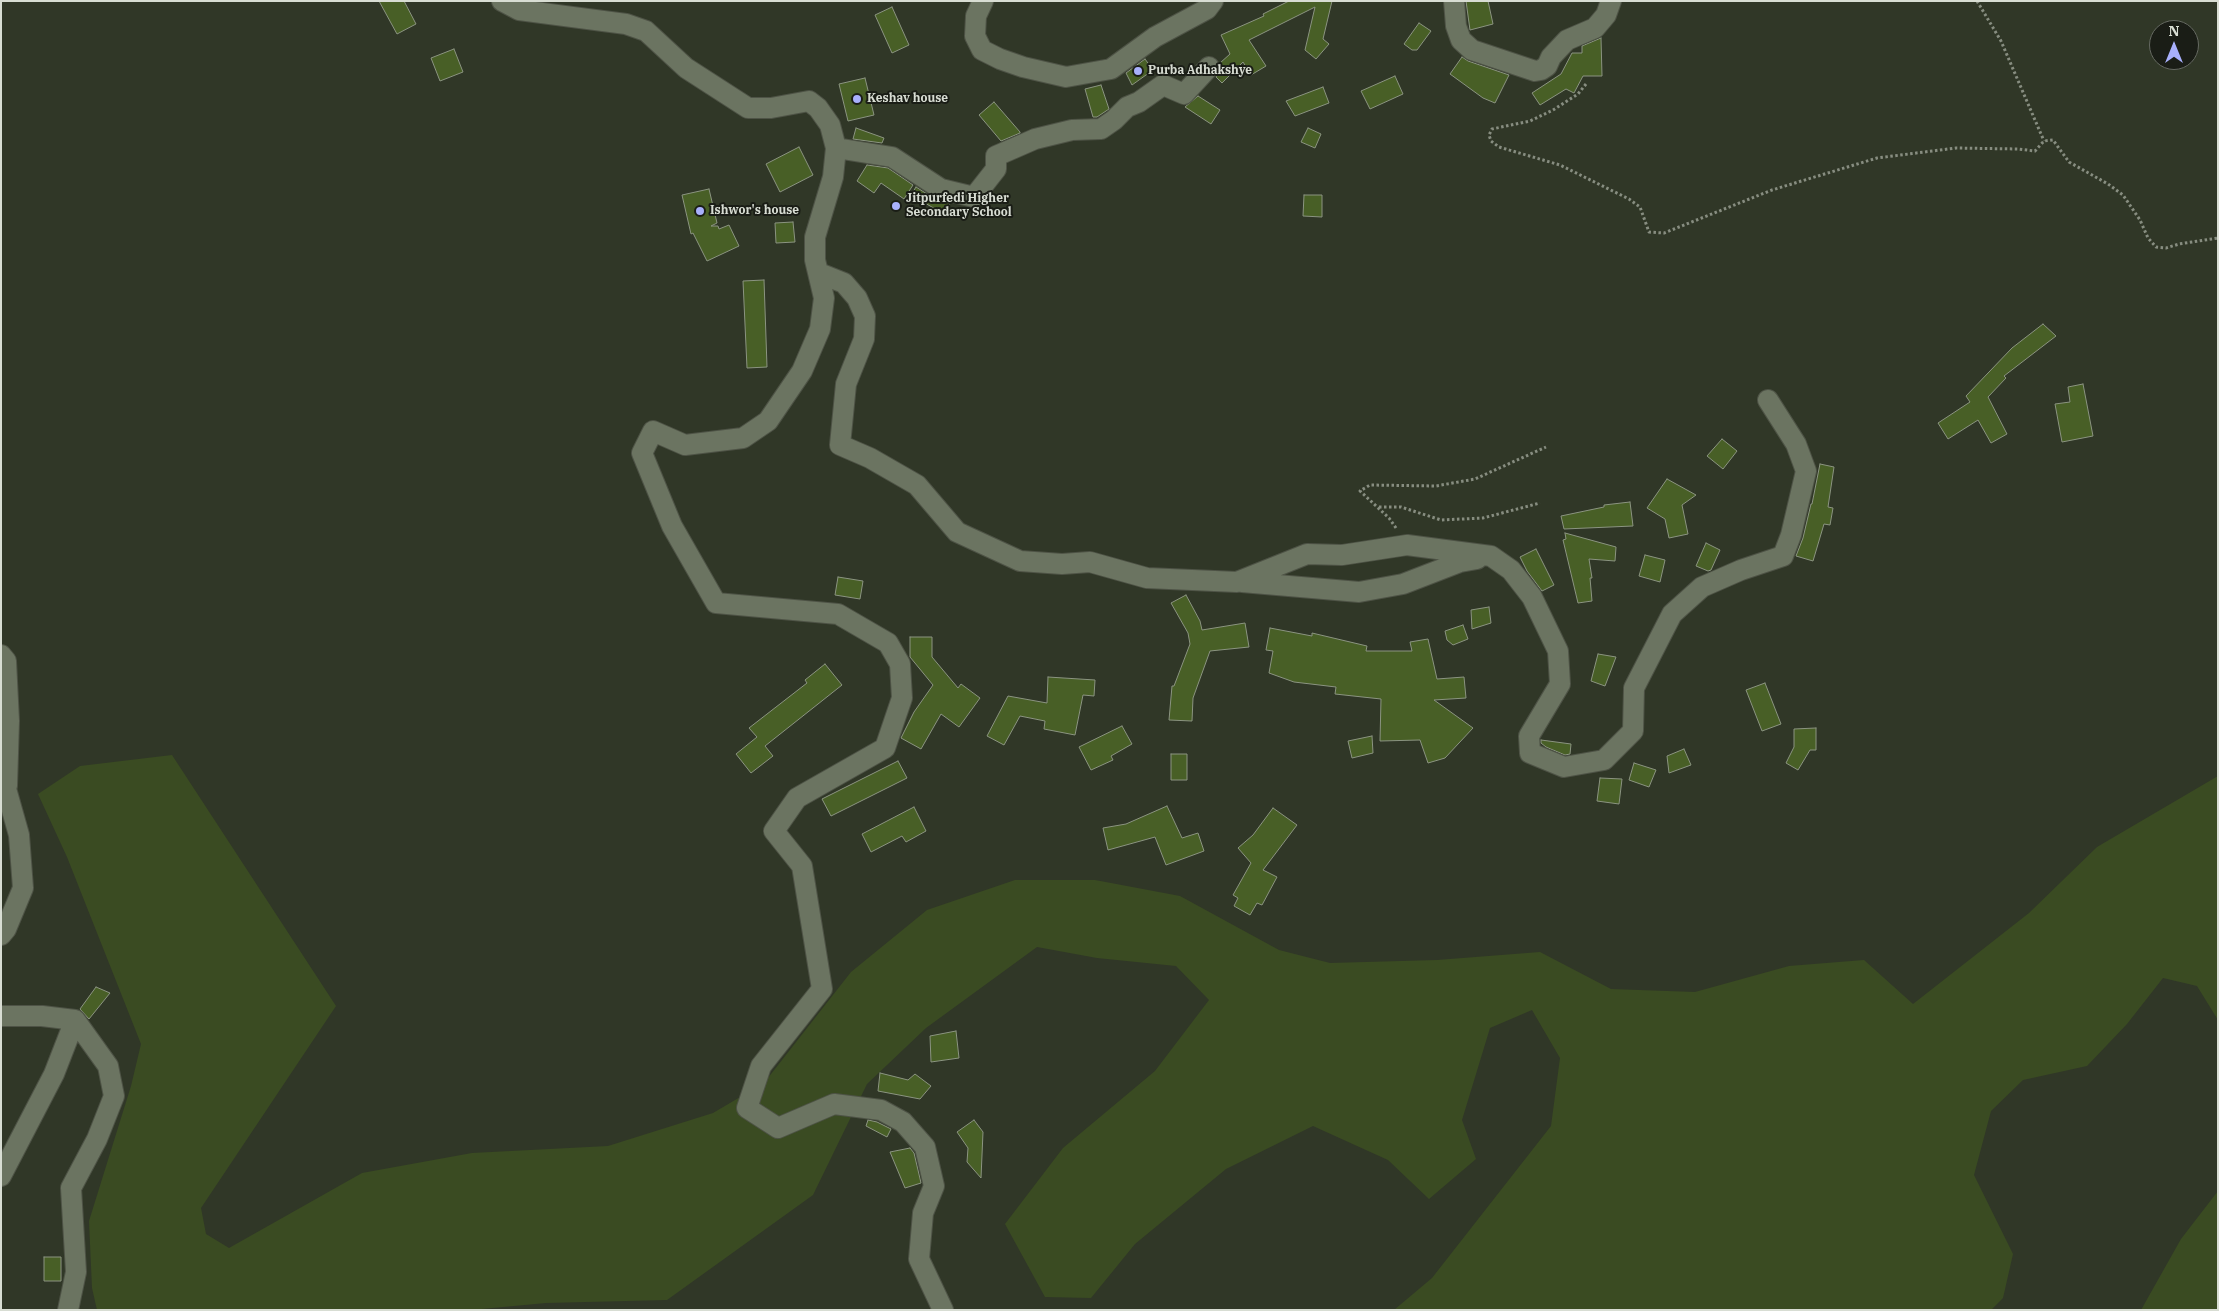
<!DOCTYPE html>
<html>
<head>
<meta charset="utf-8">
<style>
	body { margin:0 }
	#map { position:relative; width:2219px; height:1311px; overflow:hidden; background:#303727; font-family:"IBM Plex Serif",serif }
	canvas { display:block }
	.frame { position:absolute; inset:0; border:2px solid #d8ddd3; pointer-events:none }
	.north { position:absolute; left:2149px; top:20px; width:50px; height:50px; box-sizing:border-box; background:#1a1d16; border:1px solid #666a62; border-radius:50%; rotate:0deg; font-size:14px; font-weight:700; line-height:20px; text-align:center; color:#d8ddd3 }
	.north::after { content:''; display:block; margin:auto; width:18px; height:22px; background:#a8b0fc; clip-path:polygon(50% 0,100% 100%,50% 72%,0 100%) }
</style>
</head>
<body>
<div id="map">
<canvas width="2219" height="1311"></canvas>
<div class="frame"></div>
<div class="north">N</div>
</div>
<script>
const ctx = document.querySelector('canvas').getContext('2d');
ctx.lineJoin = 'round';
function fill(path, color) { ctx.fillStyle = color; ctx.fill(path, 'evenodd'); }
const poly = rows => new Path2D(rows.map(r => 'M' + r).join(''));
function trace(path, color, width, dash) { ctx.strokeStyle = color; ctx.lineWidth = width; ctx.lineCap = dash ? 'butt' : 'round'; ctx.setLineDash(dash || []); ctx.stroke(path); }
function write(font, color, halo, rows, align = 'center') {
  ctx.font = font + ' "IBM Plex Serif",serif'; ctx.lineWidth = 4; ctx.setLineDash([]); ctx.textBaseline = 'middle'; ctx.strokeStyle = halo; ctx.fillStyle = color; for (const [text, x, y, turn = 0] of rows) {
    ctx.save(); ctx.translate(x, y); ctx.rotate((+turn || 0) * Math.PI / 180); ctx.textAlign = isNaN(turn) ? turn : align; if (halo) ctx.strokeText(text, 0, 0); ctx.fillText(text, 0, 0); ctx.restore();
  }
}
fill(poly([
	[172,755,336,1006,201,1208,206,1234,229,1248,362,1173,472,1153,608,1146,713,1113,764,1083,851,972,927,910,1015,880,1095,880,1180,896,1279,950,1330,963,1437,960,1540,952,1611,989,1695,992,1789,966,1864,960,1913,1004,2029,913,2097,847,2218,776,2218,1020,2197,986,2163,978,2127,1024,2087,1066,2023,1080,1991,1111,1974,1175,2013,1254,2003,1298,1991,1310,1394,1310,1432,1278,1551,1126,1560,1058,1532,1010,1490,1028,1462,1120,1476,1159,1429,1199,1388,1160,1313,1126,1226,1169,1135,1244,1091,1298,1045,1297,1005,1224,1063,1148,1155,1071,1209,1000,1176,966,1097,958,1037,947,926,1028,867,1084,813,1195,667,1300,546,1303,471,1310,97,1310,92,1288,89,1221,131,1086,141,1044,67,857,38,794,80,766],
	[2218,1191,2218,1310,2141,1310,2181,1239]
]), '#3a4b22');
const building = poly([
	[379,1,404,1,416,24,397,34,379,1],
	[1289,1,1332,1,1323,39,1329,44,1316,59,1305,50,1315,7,1249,40,1266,66,1251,75,1243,62,1222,83,1216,77,1220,70,1220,63,1230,54,1221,35,1264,16,1263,14,1289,1],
	[1466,1,1488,1,1493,24,1470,30,1466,1],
	[892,7,909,45,892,53,875,15,892,7],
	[1419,23,1431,31,1417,50,1412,50,1404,44,1419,23],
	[1601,38,1602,76,1583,76,1574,93,1566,89,1540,105,1532,93,1561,74,1572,53,1582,53,1582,46,1601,38],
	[454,49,463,72,440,81,431,58,454,49],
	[1462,57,1468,61,1509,75,1495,103,1483,98,1450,74,1462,57],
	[1145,59,1153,70,1132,85,1126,73,1145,59],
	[1395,76,1403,94,1370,109,1361,91,1395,76],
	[865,78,874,115,848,121,839,84,865,78],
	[1101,85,1109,109,1097,117,1093,117,1085,89,1101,85],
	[1323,87,1329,103,1295,116,1286,101,1323,87],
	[1198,96,1220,110,1211,124,1185,107,1198,96],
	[994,102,1020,132,1020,133,1001,141,979,115,994,102],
	[856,128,884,138,882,143,853,139,856,128],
	[1308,128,1321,134,1315,148,1301,142,1308,128],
	[799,147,813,175,780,192,766,164,799,147],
	[867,165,888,168,913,185,904,199,881,183,874,193,857,181,867,165],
	[916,187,935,199,950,203,944,214,911,195,916,187],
	[709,189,717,223,711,226,718,226,719,229,729,225,739,246,707,261,693,233,691,234,682,195,709,189],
	[1304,195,1322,195,1322,217,1303,216,1304,195],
	[793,222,795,242,776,243,775,223,793,222],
	[764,280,767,367,747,368,743,281,764,280],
	[2043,324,2056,336,2004,376,2006,378,1988,397,2007,434,1991,443,1978,420,1948,439,1938,423,1970,402,1966,396,2012,348,2043,324],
	[2083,384,2093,436,2062,442,2055,404,2070,402,2068,387,2083,384],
	[1722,439,1737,451,1723,469,1707,456,1722,439],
	[1820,464,1834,467,1828,507,1833,508,1830,525,1824,524,1813,561,1796,556,1803,538,1811,504,1812,504,1820,464],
	[1667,479,1696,495,1682,505,1688,534,1669,538,1665,519,1647,508,1667,479],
	[1630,502,1633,526,1564,529,1561,516,1604,507,1604,505,1630,502],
	[1565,533,1616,547,1615,561,1589,559,1592,578,1590,578,1592,601,1578,603,1563,540,1566,539,1565,533],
	[1706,543,1720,550,1711,570,1708,571,1696,566,1706,543],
	[1536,549,1554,585,1542,591,1527,571,1520,557,1536,549],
	[1645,555,1665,560,1660,582,1639,576,1645,555],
	[838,577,863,581,860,599,835,595,838,577],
	[1186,595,1200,621,1202,630,1245,623,1249,647,1210,651,1193,698,1192,721,1169,720,1172,686,1174,686,1190,644,1188,633,1171,603,1186,595],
	[1489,607,1491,623,1472,629,1471,610,1489,607],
	[1463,625,1468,639,1453,645,1447,640,1445,631,1463,625],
	[1270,628,1312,636,1312,633,1367,646,1366,651,1412,651,1410,642,1428,639,1437,679,1464,677,1466,698,1434,700,1473,728,1445,758,1428,763,1420,740,1380,741,1381,699,1335,694,1336,687,1294,682,1269,673,1273,651,1266,650,1270,628],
	[910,637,932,637,932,657,958,688,961,684,980,698,959,727,941,714,921,749,901,738,914,712,933,685,910,657,910,637],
	[1598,654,1616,657,1605,686,1591,681,1598,654],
	[825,664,842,685,765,746,773,756,751,773,736,754,757,737,749,728,807,683,805,680,825,664],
	[1048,677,1095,680,1094,696,1083,695,1075,735,1044,729,1045,721,1020,716,1004,745,987,736,1008,696,1047,703,1048,677],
	[1765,683,1781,724,1762,731,1746,690,1765,683],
	[1122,726,1132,744,1111,756,1113,760,1091,770,1079,747,1122,726],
	[1816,728,1816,750,1810,750,1798,770,1786,763,1794,747,1794,729,1816,728],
	[1372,736,1373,753,1352,758,1348,741,1372,736],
	[1541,740,1571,744,1570,754,1565,755,1546,747,1541,743,1541,740],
	[1684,749,1691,765,1669,773,1667,756,1684,749],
	[1171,754,1187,754,1187,780,1171,780,1171,754],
	[898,761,907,778,831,816,822,799,898,761],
	[1634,763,1656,770,1649,787,1629,780,1634,763],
	[1600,778,1622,779,1619,804,1597,801,1600,778],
	[1167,806,1182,838,1198,833,1204,851,1166,865,1155,837,1108,850,1103,828,1126,824,1167,806],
	[914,807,926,831,906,842,902,836,871,852,862,834,914,807],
	[1273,808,1297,825,1263,870,1277,877,1262,905,1257,903,1250,915,1234,906,1238,898,1233,895,1251,863,1238,848,1253,835,1273,808],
	[96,987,110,993,89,1019,80,1009,96,987],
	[956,1031,959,1058,931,1062,930,1036,956,1031],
	[880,1073,908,1080,915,1074,931,1086,920,1099,878,1091,880,1073],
	[868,1120,877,1122,891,1129,887,1137,866,1126,868,1120],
	[974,1120,983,1132,981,1178,967,1162,968,1148,957,1132,974,1120],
	[910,1148,914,1153,921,1183,905,1188,890,1152,910,1148],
	[44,1257,61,1257,61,1281,44,1281,44,1257]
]);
fill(building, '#485f26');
trace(building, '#8b9481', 1);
const street = poly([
	[502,1,519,10,626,24,646,31,686,68,748,108,771,108,809,101,818,108,830,125,836,148,833,177,815,237,815,260,824,298,820,329,802,371,768,421,743,438,685,445,653,431,642,453,672,526,716,603,838,614,888,643,900,664,902,698,885,748,797,798,774,831,802,866,822,989,761,1066,747,1108,778,1128,834,1104,881,1110,903,1122,925,1147,934,1186,923,1213,919,1259,943,1310],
	[983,1,976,16,975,36,982,50,1000,59,1023,67,1066,77,1111,69,1155,37,1207,9,1213,1],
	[1454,1,1456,26,1461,40,1472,50,1535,71,1541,70,1547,66,1551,57,1567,40,1595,28,1606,15,1611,1],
	[836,148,892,157,941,189,974,197,996,169,996,156,1035,139,1072,130,1101,129,1114,120,1127,107,1139,102,1163,85,1184,94,1209,67],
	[819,273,844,283,857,298,865,316,864,339,846,384,840,445,870,458,917,485,957,532,1020,561,1062,564,1090,562,1147,578,1237,582,1307,554,1342,555,1407,545,1491,556,1511,570,1532,597,1558,651,1560,684,1529,736,1530,753,1564,767,1604,760,1633,731,1634,688,1672,614,1702,587,1741,570,1783,556,1791,535,1806,471,1796,444,1768,400],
	[1242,582,1359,592,1403,584,1460,562,1477,559],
	[1,655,6,661,9,721,7,786],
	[1,771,19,835,23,888,6,929,1,935],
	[1,1016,42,1016,75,1020,54,1074,1,1176],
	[68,1310,76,1272,71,1188,97,1139,114,1096,108,1066,75,1020]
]);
trace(street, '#4e5346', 22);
trace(poly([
	[1977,1,2001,41,2044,141],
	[1586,84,1578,94,1553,110,1530,121,1492,129,1489,135,1491,141,1499,147,1560,165,1629,199,1640,207,1649,232,1664,233,1772,190,1877,158,1956,148,2018,149,2035,151,2044,141,2053,140,2069,162,2108,184,2123,195,2140,220,2148,238,2156,247,2166,248,2179,244,2218,238],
	[1379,507,1401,507,1441,520,1483,518,1540,503],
	[1396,528,1389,518,1360,491,1370,485,1436,486,1475,479,1546,447]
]), '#878d80', 3, [2.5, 2.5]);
trace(street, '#6b7461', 20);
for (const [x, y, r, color] of [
	[1138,71,5,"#a8b0fc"],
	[857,99,5,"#a8b0fc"],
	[896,206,5,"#a8b0fc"],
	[700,211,5,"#a8b0fc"]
]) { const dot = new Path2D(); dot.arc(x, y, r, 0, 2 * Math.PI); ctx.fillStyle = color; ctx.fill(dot); trace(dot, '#1a1d16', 2); }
write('bold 12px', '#d8ddd3', '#1a1d16', [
	["Purba Adhakshye",1148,71],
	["Keshav house",867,99],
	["Jitpurfedi Higher",906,199],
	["Secondary School",906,213],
	["Ishwor's house",710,211]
], 'left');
</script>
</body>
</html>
